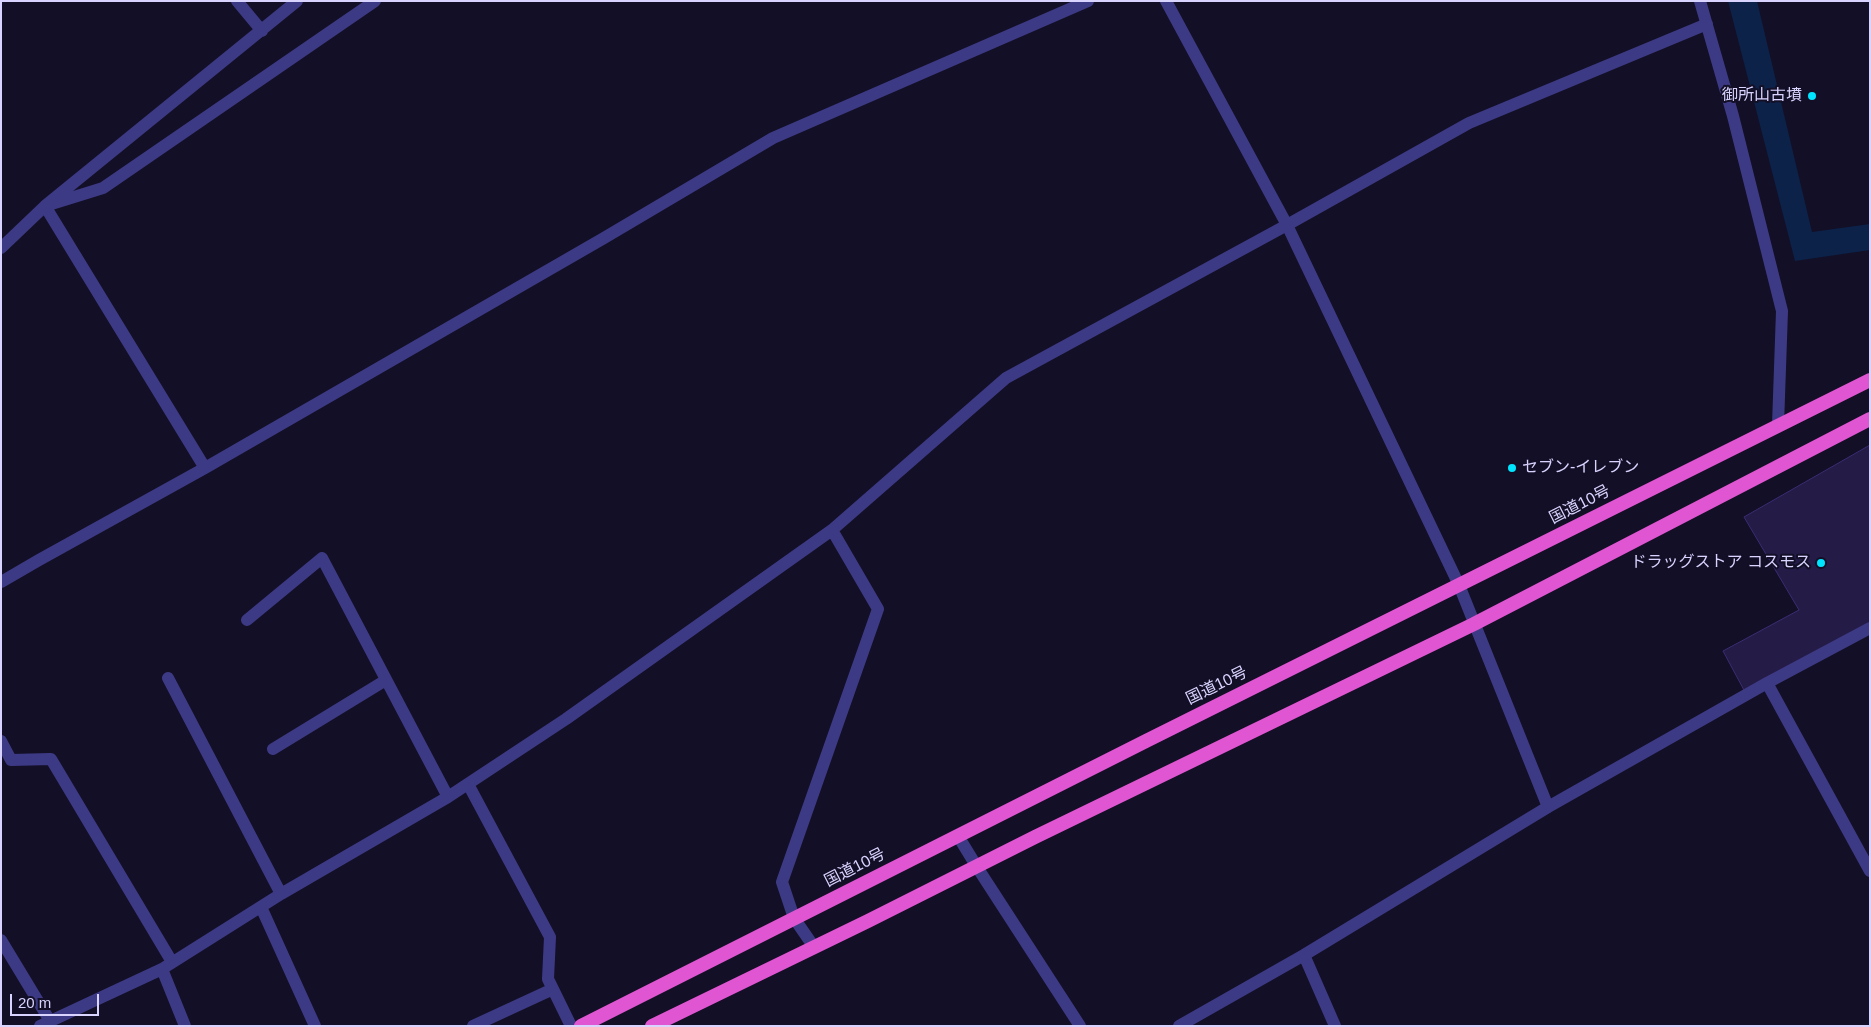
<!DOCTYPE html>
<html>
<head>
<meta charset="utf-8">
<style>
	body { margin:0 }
	#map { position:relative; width:1871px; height:1027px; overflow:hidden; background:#130f26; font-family:Arial,sans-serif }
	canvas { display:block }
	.frame { position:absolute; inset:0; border:2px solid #d9d4ff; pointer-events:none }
	.scale { position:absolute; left:10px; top:994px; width:89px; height:22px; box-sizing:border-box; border:2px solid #d9d4ff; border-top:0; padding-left:6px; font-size:15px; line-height:18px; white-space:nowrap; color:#d9d4ff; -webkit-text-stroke:4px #130f26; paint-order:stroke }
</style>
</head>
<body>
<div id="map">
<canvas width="1871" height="1027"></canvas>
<div class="frame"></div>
<div class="scale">20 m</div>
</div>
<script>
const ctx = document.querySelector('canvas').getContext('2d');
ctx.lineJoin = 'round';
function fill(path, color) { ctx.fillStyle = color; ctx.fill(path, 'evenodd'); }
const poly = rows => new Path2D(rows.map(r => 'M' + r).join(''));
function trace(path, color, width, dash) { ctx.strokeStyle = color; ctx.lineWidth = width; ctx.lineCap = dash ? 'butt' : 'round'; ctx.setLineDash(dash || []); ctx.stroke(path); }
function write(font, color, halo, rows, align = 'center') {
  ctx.font = font + ' Arial,"Noto Sans JP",sans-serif'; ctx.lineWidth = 4; ctx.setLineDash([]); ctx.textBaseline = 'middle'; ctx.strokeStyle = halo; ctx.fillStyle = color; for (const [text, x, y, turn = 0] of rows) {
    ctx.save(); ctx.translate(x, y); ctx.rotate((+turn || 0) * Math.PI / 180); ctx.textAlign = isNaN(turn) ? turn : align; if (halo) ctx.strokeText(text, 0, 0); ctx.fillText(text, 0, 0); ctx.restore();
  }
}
fill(poly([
	[1728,1,1757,1,1812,232,1870,224,1870,250,1795,261]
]), '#0c2248');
const building = poly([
	[1870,445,1870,625,1745,692,1723,651,1799,610,1744,517,1870,445]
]);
fill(building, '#241b47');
trace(building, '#3b2d73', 1);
trace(poly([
	[237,1,262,31],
	[1700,1,1733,116,1782,311,1778,425],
	[45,206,103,188,375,1],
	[45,206,205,468],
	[1,248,45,206,297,1],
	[1,582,39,560,205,468,604,238,773,138,1088,1],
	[247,620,322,558,448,797],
	[168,678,281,894],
	[1767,683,1870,871],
	[1,741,11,760,51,759,172,962],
	[273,749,386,680],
	[468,784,550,937,548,979,571,1026],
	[958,836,977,867,1080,1026],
	[261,907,315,1026],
	[1,940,50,1021],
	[814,947,794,918,782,882,878,609,832,530],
	[1304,955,1335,1026],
	[162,969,185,1026],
	[40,1026,162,969,281,894,448,797,566,719,832,530,1006,378,1287,225,1469,123,1707,24],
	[473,1026,553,989],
	[1179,1026,1304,955,1548,807,1767,683,1870,628]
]), '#3d3a85', 12);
trace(poly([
	[1166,1,1287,225,1459,585,1548,807]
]), '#3d3a85', 12);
trace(poly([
	[581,1026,1146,741,1870,380],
	[652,1026,868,921,1035,837,1474,624,1870,419]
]), '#e055d1', 14);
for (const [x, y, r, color] of [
	[1812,96,5,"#00e5ff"],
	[1512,468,5,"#00e5ff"],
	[1821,563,5,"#00e5ff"]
]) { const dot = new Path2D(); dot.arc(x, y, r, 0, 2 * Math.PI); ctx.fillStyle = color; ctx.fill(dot); trace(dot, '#130f26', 2); }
write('16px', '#d9d4ff', '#130f26', [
	["御所山古墳",1802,96],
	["セブン-イレブン",1522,468,"left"],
	["ドラッグストア コスモス",1811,563]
], 'right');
write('16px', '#d9d4ff', '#130f26', [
	["国道10号",1580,505,-27],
	["国道10号",1217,686,-26],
	["国道10号",855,868,-27]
]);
</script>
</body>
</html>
